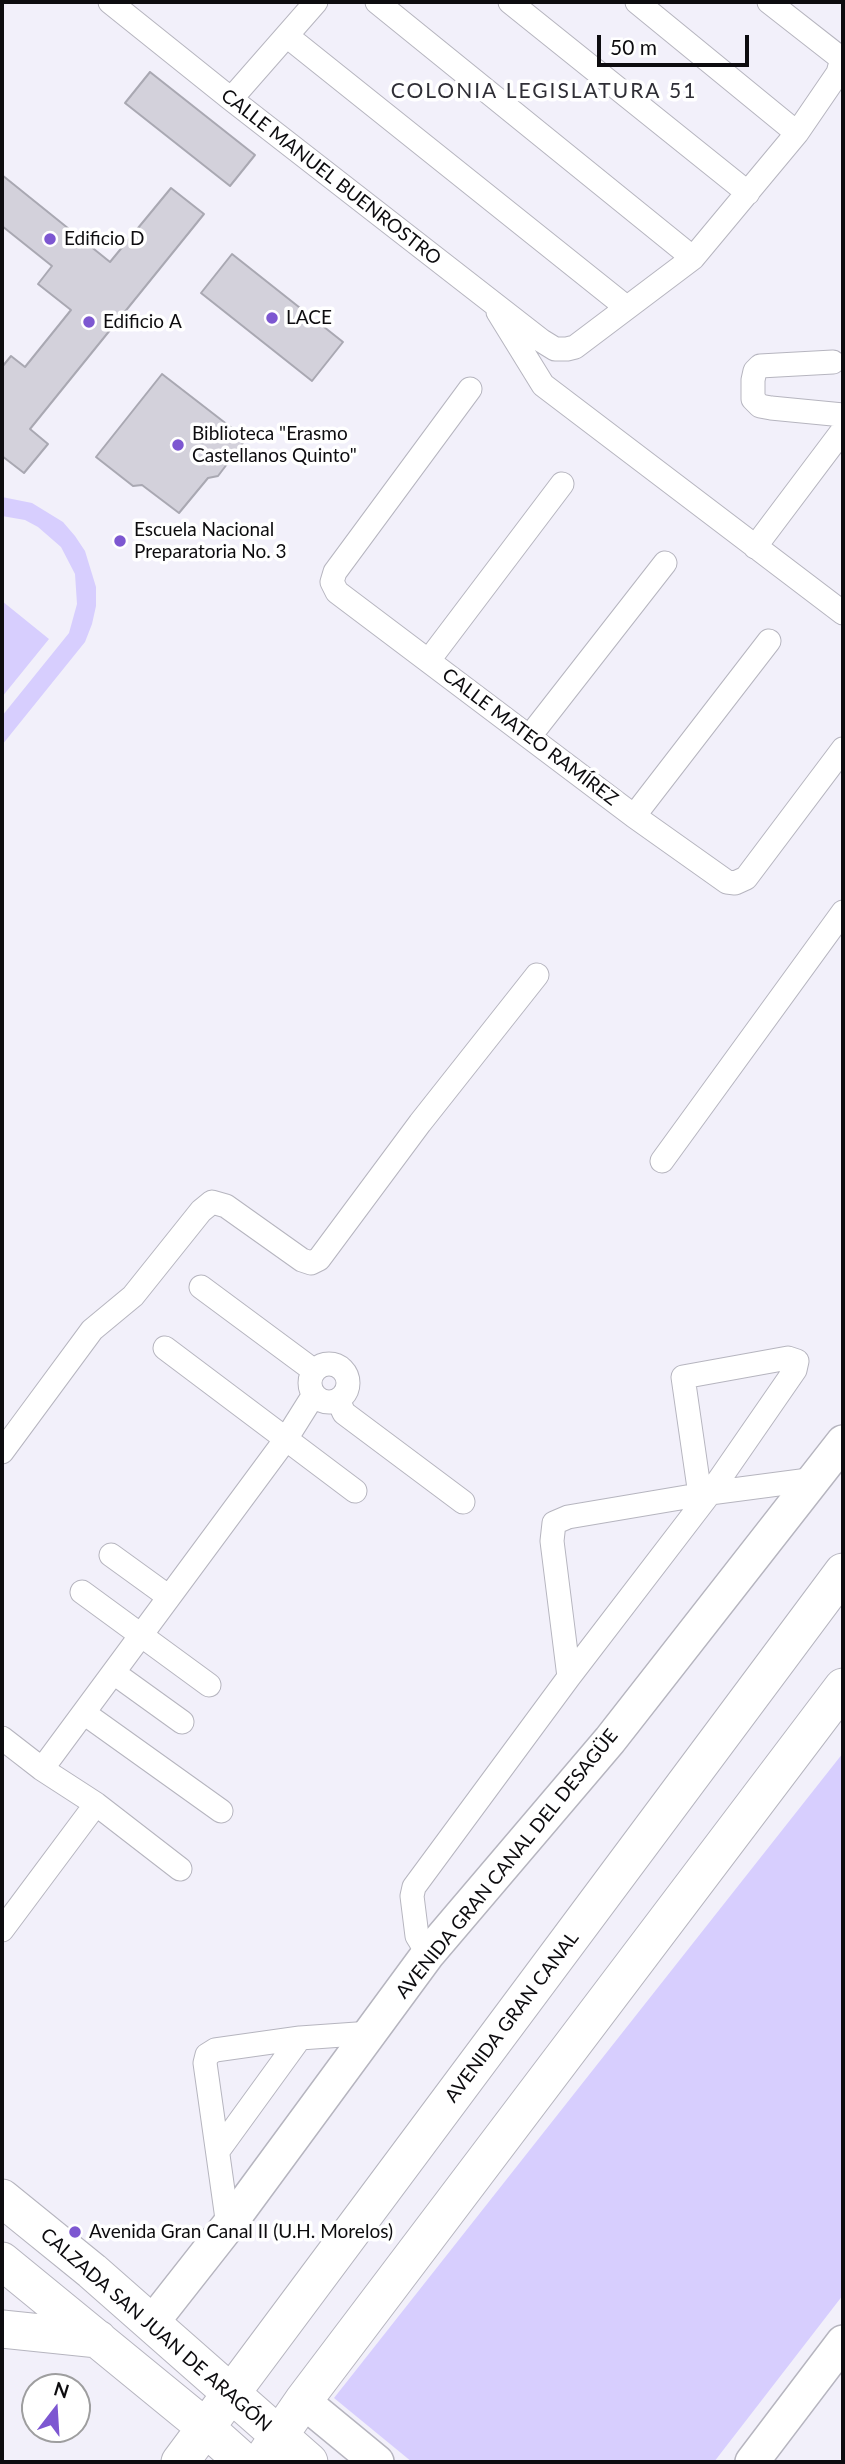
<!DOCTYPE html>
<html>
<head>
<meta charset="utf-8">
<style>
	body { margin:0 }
	#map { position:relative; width:845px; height:2464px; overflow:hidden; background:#f2f0fa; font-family:Lato,sans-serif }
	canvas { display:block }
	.frame { position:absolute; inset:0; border:4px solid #0d0c0f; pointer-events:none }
	.north { position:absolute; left:21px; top:2373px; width:70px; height:70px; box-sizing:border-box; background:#fff; border:2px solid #9e9e9f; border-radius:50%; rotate:17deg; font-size:19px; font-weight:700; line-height:28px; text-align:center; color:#0d0c0f }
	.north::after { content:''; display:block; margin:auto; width:24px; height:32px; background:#7d57d1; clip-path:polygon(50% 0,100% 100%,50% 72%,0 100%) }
	.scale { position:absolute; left:597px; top:35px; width:152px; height:32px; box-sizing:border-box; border:4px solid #0d0c0f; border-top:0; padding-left:9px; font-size:21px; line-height:24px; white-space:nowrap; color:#0d0c0f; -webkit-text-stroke:5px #fff; paint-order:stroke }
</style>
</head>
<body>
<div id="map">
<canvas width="845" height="2464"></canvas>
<div class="frame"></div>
<div class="north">N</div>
<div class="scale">50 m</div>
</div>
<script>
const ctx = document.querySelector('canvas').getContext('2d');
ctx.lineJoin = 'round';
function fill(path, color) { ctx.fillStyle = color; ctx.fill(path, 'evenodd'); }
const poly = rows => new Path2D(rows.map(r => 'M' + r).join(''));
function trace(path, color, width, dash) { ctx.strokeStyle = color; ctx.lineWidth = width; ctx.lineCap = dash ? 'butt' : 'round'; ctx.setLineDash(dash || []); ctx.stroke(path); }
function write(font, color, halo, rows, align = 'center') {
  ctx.font = font + ' Lato,sans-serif'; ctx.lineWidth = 7; ctx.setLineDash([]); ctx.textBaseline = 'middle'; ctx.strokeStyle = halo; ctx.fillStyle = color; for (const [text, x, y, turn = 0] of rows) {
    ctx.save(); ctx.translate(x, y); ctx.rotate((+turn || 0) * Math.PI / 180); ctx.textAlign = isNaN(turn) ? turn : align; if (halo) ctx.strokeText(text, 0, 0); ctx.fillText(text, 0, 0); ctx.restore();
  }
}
fill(poly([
	[2,497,32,503,63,522,75,536,85,551,96,587,96,606,92,624,85,642,2,745,2,716,69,633,77,604,75,574,61,547,38,527,25,520,2,516],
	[2,601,49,639,2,697],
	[843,1753,843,2295,714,2462,412,2462,334,2398]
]), '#d7cefe');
const building = poly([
	[150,72,255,155,230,186,125,103,150,72],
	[2,175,110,262,171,188,204,214,30,429,48,444,24,473,2,456,2,367,11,356,25,367,71,310,38,284,52,266,2,226,2,175],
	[232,254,343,342,312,381,201,293,232,254],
	[162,374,246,439,218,476,208,478,179,513,142,485,133,486,96,457,162,374]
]);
fill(building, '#d3d1db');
trace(building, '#a9a8b2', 2);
const street = poly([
	[110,2,231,99,542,341,555,349,567,349,575,347,693,258,797,133,838,73,841,62,838,56,769,2],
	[377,2,693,258],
	[510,2,748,193],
	[637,2,797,133],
	[287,36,626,307],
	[231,99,316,2],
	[498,312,543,385,843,613],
	[833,362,760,366,755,371,753,380,753,399,760,406,771,408,843,415],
	[470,389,335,572,332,582,337,592,634,816,727,882,735,883,746,878,843,749],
	[755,547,843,430],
	[429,660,562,484],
	[530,736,665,563],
	[634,816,769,641],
	[662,1161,843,912],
	[201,1287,313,1370],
	[165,1348,355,1491],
	'310 1383a19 19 0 1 1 38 0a19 19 0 1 1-38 0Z',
	[338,1400,344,1413,463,1502],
	[2,1452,92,1330,133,1296,201,1211,212,1202,226,1206,302,1260,311,1263,319,1259,420,1123,537,975],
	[111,1555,169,1597],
	[82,1592,209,1685],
	[114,1673,182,1722],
	[569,1677,552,1541,554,1523,568,1517,710,1493,816,1479],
	[84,1713,221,1811],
	[2,1738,42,1769],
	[96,1804,180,1869],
	[2,1930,96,1804,42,1769,286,1439,313,1396],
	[428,1954,417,1936,412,1896,414,1887,569,1677,710,1493,795,1370,797,1361,788,1358,683,1377,700,1495],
	[218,2151,300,2038],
	[228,2226,205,2063,207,2055,215,2050,300,2038,371,2033]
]);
const secondary = poly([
	[151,2324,228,2226,428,1954,610,1740,843,1442],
	[303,2401,377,2462],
	[752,2462,843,2342]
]);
const primary = poly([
	[2,2198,92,2271,309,2462],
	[2,2261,206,2428,244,2462],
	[2,2329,98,2339],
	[180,2462,843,1572],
	[261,2462,303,2401,843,1687]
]);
trace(street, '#b6b5bf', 25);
trace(secondary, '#b6b5bf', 36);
trace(primary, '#b6b5bf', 39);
trace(street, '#fff', 23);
trace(secondary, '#fff', 33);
trace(primary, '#fff', 37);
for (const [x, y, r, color] of [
	[50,239,7,"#7d57d1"],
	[272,318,7,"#7d57d1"],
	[89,322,7,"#7d57d1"],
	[178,445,7,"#7d57d1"],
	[120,541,7,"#7d57d1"],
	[75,2232,7,"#7d57d1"]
]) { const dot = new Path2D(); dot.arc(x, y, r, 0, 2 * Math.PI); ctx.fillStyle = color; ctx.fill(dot); trace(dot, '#fff', 2.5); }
write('19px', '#0d0c0f', '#fff', [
	["CALLE MANUEL BUENROSTRO",331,177,38],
	["CALLE MATEO RAMÍREZ",530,737,37],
	["AVENIDA GRAN CANAL DEL DESAGÜE",507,1864,-51],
	["AVENIDA GRAN CANAL",512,2017,-53],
	["CALZADA SAN JUAN DE ARAGÓN",156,2330,41]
]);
write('19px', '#0d0c0f', '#fff', [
	["Edificio D",64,239],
	["LACE",286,318],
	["Edificio A",103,322],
	["Biblioteca \"Erasmo",192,434],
	["Castellanos Quinto\"",192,456],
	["Escuela Nacional",134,530],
	["Preparatoria No. 3",134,552],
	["Avenida Gran Canal II (U.H. Morelos)",89,2232]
], 'left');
ctx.letterSpacing = '2px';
write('21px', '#2f2e36', '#fff', [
	["COLONIA LEGISLATURA 51",544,91]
]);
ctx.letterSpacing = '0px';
</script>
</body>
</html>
